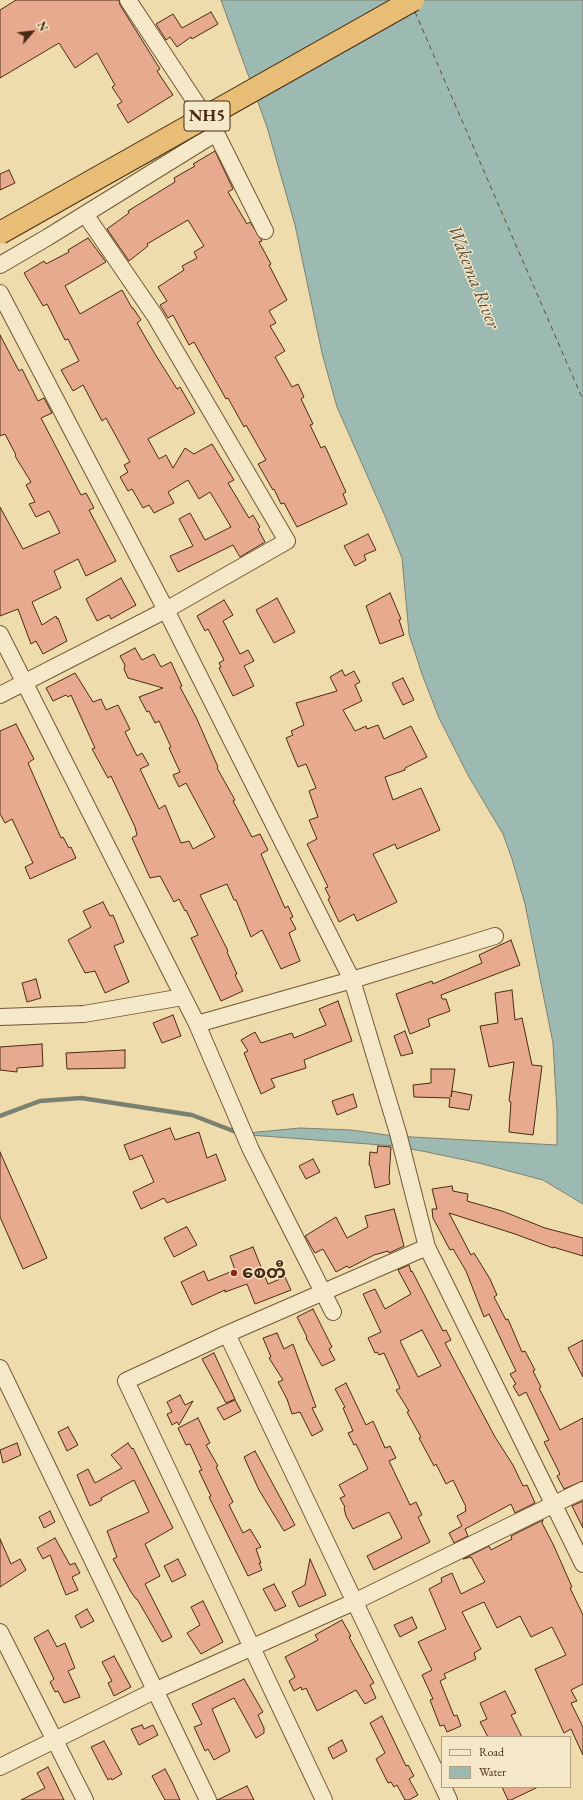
<!DOCTYPE html>
<html>
<head>
<meta charset="utf-8">
<style>
	body { margin:0 }
	#map { position:relative; width:583px; height:1800px; overflow:hidden; background:#efdcac; font-family:"EB Garamond",serif }
	canvas { display:block }
	.legend { position:absolute; left:441px; top:1736px; width:130px; height:52px; box-sizing:border-box; background:#f5e8c9; border:1px solid #b09c80; margin:0; padding:5px 7px; list-style:none; font-size:12px; color:#492b12 }
	.legend li { display:flex; align-items:center; gap:8px; height:20px }
	.legend b { width:20px; border:1px solid #b09c80 }
	.north { position:absolute; left:12px; top:12px; width:40px; height:40px; -webkit-text-stroke:3px #f5e8c9; paint-order:stroke; rotate:62deg; font-size:11px; font-weight:700; line-height:16px; text-align:center; color:#492b12 }
	.north::after { content:''; display:block; margin:auto; width:14px; height:18px; background:#492b12; clip-path:polygon(50% 0,100% 100%,50% 72%,0 100%) }
</style>
</head>
<body>
<div id="map">
<canvas width="583" height="1800"></canvas>
<ul class="legend">
<li><b style="height:5px;background:#f5e8c9"></b>Road</li>
<li><b style="height:11px;background:#9cbab1"></b>Water</li>
</ul>
<div class="north">N</div>
</div>
<script>
const ctx = document.querySelector('canvas').getContext('2d');
ctx.lineJoin = 'round';
function fill(path, color) { ctx.fillStyle = color; ctx.fill(path, 'evenodd'); }
const poly = rows => new Path2D(rows.map(r => 'M' + r).join(''));
function trace(path, color, width, dash) { ctx.strokeStyle = color; ctx.lineWidth = width; ctx.lineCap = dash ? 'butt' : 'round'; ctx.setLineDash(dash || []); ctx.stroke(path); }
function write(font, color, halo, rows, align = 'center') {
  ctx.font = font + ' "EB Garamond","Noto Sans Myanmar",serif'; ctx.lineWidth = 3; ctx.setLineDash([]); ctx.textBaseline = 'middle'; ctx.strokeStyle = halo; ctx.fillStyle = color; for (const [text, x, y, turn = 0] of rows) {
    ctx.save(); ctx.translate(x, y); ctx.rotate((+turn || 0) * Math.PI / 180); ctx.textAlign = isNaN(turn) ? turn : align; if (halo) ctx.strokeText(text, 0, 0); ctx.fillText(text, 0, 0); ctx.restore();
  }
}
const water = poly([
	[221,0,583,0,583,1204,543,1180,479,1163,427,1152,395,1146,237,1134,300,1128,351,1130,394,1136,557,1145,557,1112,553,1043,525,904,512,859,503,834,469,777,439,718,422,674,409,634,402,558,385,516,337,407,322,353,295,225,267,127,221,0]
]);
fill(water, '#9cbab1');
trace(water, '#7b8171', 1);
trace(poly([
	[0,1116,40,1101,81,1098,192,1115,241,1134]
]), '#7b8171', 4.5);
trace(poly([
	[415,12,583,400]
]), '#5e4f3a', 1, [5, 4]);
const building = poly([
	[16,0,119,0,120,5,160,69,157,71,173,95,128,123,117,105,122,102,112,87,115,85,97,53,75,68,59,43,0,78,0,10,16,0],
	[211,12,218,24,192,39,191,37,177,47,170,37,166,40,156,24,173,14,182,28,211,12],
	[215,151,233,189,228,192,247,224,250,222,261,239,262,241,259,242,271,264,269,265,287,300,269,311,276,323,270,326,285,351,275,357,292,387,298,384,304,397,301,399,313,424,310,425,321,448,325,446,346,492,343,494,347,504,297,527,284,503,281,504,274,489,273,490,258,464,266,460,246,425,244,427,228,398,226,399,194,342,189,345,173,315,168,318,160,305,167,301,158,287,184,270,182,266,197,258,194,252,204,246,188,220,147,244,148,246,129,261,107,229,129,213,128,211,175,182,174,178,195,166,193,164,215,151],
	[9,170,15,183,0,190,0,174,9,170],
	[88,238,106,262,65,286,80,314,122,290,132,308,133,308,141,320,137,323,155,354,177,389,180,387,195,413,148,439,159,459,166,455,173,468,185,448,194,454,212,444,234,480,228,483,249,518,253,515,260,527,258,529,265,542,240,557,233,545,178,572,170,556,193,546,179,519,190,513,205,540,231,527,210,492,199,499,188,480,168,492,174,503,154,513,149,505,143,508,132,489,128,491,120,477,128,472,124,465,130,462,106,418,102,421,83,385,73,391,61,370,79,361,68,339,65,340,47,304,43,306,24,273,44,261,46,264,69,252,68,250,88,238],
	[0,335,19,371,22,369,38,401,44,398,52,413,41,418,81,495,86,493,94,508,89,510,116,561,86,576,78,559,54,571,61,588,32,602,42,625,56,616,57,619,58,618,67,641,43,654,36,641,31,644,18,609,0,616,0,507,23,549,60,533,49,511,36,517,29,504,35,502,26,485,31,482,15,456,16,455,5,434,0,436,0,335],
	[368,534,376,550,364,555,366,560,355,566,344,546,368,534],
	[121,578,136,605,111,619,109,615,97,621,86,599,121,578],
	[390,593,401,619,399,620,404,635,380,644,366,606,390,593],
	[277,598,295,632,274,643,256,610,277,598],
	[224,600,233,615,223,621,240,654,248,650,254,661,244,666,254,686,233,696,219,668,221,667,219,663,224,660,208,629,205,631,197,616,224,600],
	[135,648,142,660,154,654,161,667,171,662,182,686,180,687,196,717,218,767,217,768,235,800,233,801,252,837,260,834,268,850,261,854,285,908,288,906,293,917,290,918,296,929,289,933,300,961,281,969,262,930,251,937,236,900,234,900,227,884,200,895,228,951,227,952,237,974,235,975,243,991,221,1001,191,938,198,935,186,910,185,911,179,899,174,902,160,876,150,878,132,838,137,835,135,827,111,776,108,778,92,749,95,748,71,695,68,697,66,695,53,701,46,688,75,673,93,702,101,699,106,710,118,705,130,729,125,732,137,756,142,753,149,765,140,769,159,809,165,805,181,843,189,841,193,849,215,837,186,783,179,787,173,775,180,772,169,748,171,747,159,721,155,723,149,711,147,712,139,697,163,688,128,678,124,669,125,665,120,656,135,648],
	[342,670,345,676,354,671,360,682,355,685,362,701,343,710,355,731,366,726,367,729,378,725,384,739,411,726,427,757,405,768,405,770,385,777,393,800,421,788,440,830,397,849,395,844,373,854,397,902,357,921,354,914,339,922,328,899,330,898,325,888,328,887,307,844,317,839,309,820,318,817,309,791,316,788,306,764,298,767,286,738,293,735,291,731,304,725,296,703,337,691,330,677,342,670],
	[403,678,414,700,403,705,392,683,403,678],
	[16,724,34,759,28,763,61,838,63,837,69,848,71,847,76,858,30,879,25,867,33,863,12,819,5,823,0,814,0,731,16,724],
	[103,902,110,916,113,915,124,942,114,946,129,982,105,993,95,971,85,973,68,940,91,927,83,911,103,902],
	[511,940,520,965,441,995,442,999,446,999,450,1011,428,1019,430,1026,410,1034,396,994,432,981,433,984,482,963,479,955,511,940],
	[36,979,41,998,27,1002,22,983,36,979],
	[512,990,515,1020,522,1018,532,1065,542,1066,533,1135,509,1132,511,1102,509,1101,514,1062,489,1067,480,1026,498,1023,495,993,512,990],
	[338,1001,352,1041,304,1060,306,1068,271,1079,275,1087,261,1094,244,1053,248,1051,241,1040,255,1032,261,1043,292,1033,294,1038,326,1025,319,1009,338,1001],
	[173,1015,181,1036,162,1043,153,1023,173,1015],
	[405,1031,413,1053,401,1056,394,1036,405,1031],
	[42,1044,43,1066,17,1068,17,1072,0,1070,0,1047,42,1044],
	[125,1050,125,1068,67,1069,66,1053,125,1050],
	[431,1069,455,1069,451,1097,452,1091,472,1095,469,1110,449,1107,450,1098,414,1097,413,1085,431,1083,431,1069],
	[353,1094,357,1107,337,1115,332,1101,353,1094],
	[170,1128,175,1140,199,1132,207,1158,216,1154,226,1180,167,1203,164,1198,141,1209,133,1192,154,1182,142,1155,130,1160,124,1145,170,1128],
	[378,1146,391,1147,389,1178,390,1184,375,1188,370,1165,369,1165,370,1152,377,1153,378,1146],
	[0,1152,47,1258,23,1269,0,1217,0,1152],
	[313,1159,320,1172,306,1179,299,1166,313,1159],
	[452,1186,453,1191,468,1194,467,1201,502,1211,545,1228,583,1238,583,1256,553,1247,553,1248,515,1234,449,1213,471,1255,474,1253,490,1279,497,1295,494,1297,506,1320,508,1319,522,1352,525,1351,535,1370,533,1371,541,1387,539,1388,560,1430,583,1418,583,1481,564,1489,557,1476,560,1474,544,1442,549,1440,526,1392,519,1396,513,1386,516,1384,510,1374,516,1371,504,1346,489,1314,484,1317,466,1271,453,1249,450,1250,433,1218,432,1209,437,1209,432,1189,452,1186],
	[394,1209,404,1246,389,1253,388,1251,374,1255,349,1268,347,1266,336,1272,323,1249,315,1253,305,1236,336,1217,347,1238,368,1227,365,1216,394,1209],
	[186,1227,187,1227,197,1245,174,1257,164,1238,186,1227],
	[253,1247,268,1284,285,1277,291,1290,255,1304,247,1284,225,1292,225,1290,192,1305,181,1282,204,1271,208,1281,235,1270,230,1256,253,1247],
	[409,1265,411,1272,412,1271,443,1331,446,1330,451,1340,445,1343,495,1437,513,1465,523,1486,527,1485,535,1503,515,1513,511,1504,465,1529,468,1536,454,1543,449,1533,462,1526,457,1516,466,1511,465,1508,466,1507,453,1480,446,1484,436,1464,434,1466,419,1438,421,1437,407,1412,409,1411,396,1390,400,1388,384,1353,379,1355,377,1352,375,1353,368,1338,381,1332,363,1294,375,1289,385,1309,411,1294,398,1270,409,1265],
	[422,1330,441,1366,418,1377,400,1341,422,1330],
	[313,1309,332,1347,329,1349,335,1360,322,1366,306,1338,307,1337,297,1317,313,1309],
	[277,1333,284,1349,293,1344,316,1407,312,1408,323,1430,312,1436,300,1412,292,1414,287,1399,278,1382,283,1380,269,1358,271,1357,263,1338,277,1333],
	[583,1340,583,1377,568,1348,583,1340],
	[214,1353,235,1399,226,1403,202,1359,214,1353],
	[346,1383,366,1425,373,1421,385,1448,390,1446,396,1458,389,1461,410,1505,416,1502,422,1515,418,1517,430,1542,374,1570,367,1556,402,1538,389,1512,353,1529,346,1516,344,1508,345,1507,340,1498,345,1496,339,1485,368,1469,356,1444,354,1445,348,1433,353,1431,343,1408,345,1407,335,1389,346,1383],
	[180,1395,185,1405,193,1401,179,1425,177,1422,172,1425,167,1414,172,1412,167,1402,180,1395],
	[235,1400,241,1411,224,1420,217,1408,235,1400],
	[198,1418,210,1443,206,1445,218,1466,216,1467,233,1502,229,1505,243,1533,250,1529,261,1547,256,1549,261,1563,259,1563,262,1570,248,1576,209,1497,211,1496,199,1471,202,1470,190,1444,186,1445,178,1428,198,1418],
	[68,1427,78,1445,67,1451,58,1432,68,1427],
	[17,1443,21,1455,3,1463,0,1450,17,1443],
	[128,1443,132,1449,133,1448,173,1528,145,1544,160,1576,145,1584,172,1637,162,1642,137,1599,136,1599,131,1592,113,1559,117,1557,107,1531,149,1512,134,1480,101,1498,102,1500,90,1506,77,1475,88,1469,95,1483,122,1468,111,1455,128,1443],
	[255,1451,295,1525,284,1531,259,1490,244,1457,255,1451],
	[583,1501,583,1528,572,1506,583,1501],
	[50,1511,55,1522,44,1528,39,1517,50,1511],
	[543,1520,542,1523,553,1544,572,1587,570,1588,583,1615,583,1684,571,1690,577,1701,571,1703,583,1727,583,1755,571,1729,564,1733,535,1669,566,1655,552,1627,531,1637,520,1616,497,1628,484,1602,462,1612,481,1649,474,1653,476,1659,444,1674,446,1678,440,1681,454,1716,457,1715,461,1726,447,1732,444,1725,440,1726,430,1700,433,1699,422,1675,432,1670,418,1642,446,1629,429,1589,442,1582,441,1578,452,1573,461,1594,485,1582,471,1557,463,1559,489,1546,491,1550,512,1539,511,1536,543,1520],
	[55,1538,70,1565,75,1563,80,1573,72,1577,78,1590,66,1595,50,1555,43,1559,37,1548,55,1538],
	[0,1539,11,1564,20,1559,26,1570,0,1587,0,1539],
	[178,1559,186,1575,172,1582,164,1566,178,1559],
	[310,1559,326,1595,299,1607,292,1592,305,1585,310,1559],
	[274,1584,286,1606,275,1611,263,1589,274,1584],
	[203,1601,223,1642,201,1654,187,1633,200,1625,191,1607,203,1601],
	[87,1609,94,1621,81,1628,75,1616,87,1609],
	[412,1617,417,1628,400,1637,394,1625,412,1617],
	[342,1620,351,1636,349,1637,374,1683,370,1685,376,1698,365,1704,356,1690,317,1711,306,1688,302,1690,301,1687,294,1691,289,1681,295,1677,285,1657,318,1640,315,1635,342,1620],
	[48,1630,57,1647,65,1643,75,1668,68,1671,80,1697,64,1703,58,1691,55,1692,50,1682,54,1679,34,1638,48,1630],
	[114,1656,131,1687,114,1696,108,1683,112,1681,102,1662,114,1656],
	[244,1679,263,1712,258,1715,264,1728,264,1733,256,1738,234,1698,212,1709,230,1751,214,1760,208,1749,205,1751,194,1727,202,1724,192,1704,244,1679],
	[505,1691,516,1713,511,1715,522,1737,488,1737,480,1722,487,1719,480,1703,505,1691],
	[382,1716,406,1766,408,1765,414,1776,409,1779,418,1795,409,1800,405,1800,397,1785,394,1787,391,1782,388,1783,376,1759,385,1753,370,1723,382,1716],
	[142,1725,144,1729,153,1725,158,1735,139,1745,131,1729,142,1725],
	[342,1740,347,1751,333,1759,328,1748,342,1740],
	[104,1741,122,1774,112,1780,111,1778,108,1780,91,1747,104,1741],
	[48,1767,64,1800,21,1800,45,1788,37,1773,48,1767],
	[165,1769,172,1782,180,1800,165,1800,152,1776,165,1769],
	[247,1786,254,1800,217,1800,247,1786],
	[502,1787,538,1787,511,1800,508,1800,502,1787]
]);
fill(building, '#e8aa8e');
trace(building, '#492b12', 1);
const minor = poly([
	[128,0,216,133,265,231],
	[0,265,48,237,216,133],
	[0,293,166,610,352,980,398,1133,427,1247,583,1564],
	[0,634,197,1024,251,1150,333,1312],
	[0,695,166,610,287,541,155,316,85,214],
	[0,1017,84,1014,183,997],
	[197,1024,352,980,495,936],
	[227,1334,442,1785],
	[0,1368,208,1800],
	[0,1632,85,1800],
	[0,1767,154,1691,354,1602,583,1490],
	[443,1787,449,1800],
	[324,1800,126,1381,227,1334,427,1247]
]);
trace(minor, '#725738', 18);
trace(minor, '#f5e8c9', 16);
const trunkBridge = poly([
	[0,233,413,0]
]);
trace(trunkBridge, '#492b12', 24, []);
trace(trunkBridge, '#e8be76', 22);
for (const [x, y, r, color] of [
	[234,1273,4,"#8f2418"]
]) { const dot = new Path2D(); dot.arc(x, y, r, 0, 2 * Math.PI); ctx.fillStyle = color; ctx.fill(dot); trace(dot, '#f5e8c9', 1.5); }
for (const [x, y, w] of [
	[207,116,46]
]) { const box = new Path2D(); box.roundRect(x - w / 2, y - 15, w, 30, 3); ctx.fillStyle = '#f5e8c9'; ctx.fill(box); trace(box, '#492b12', 1); }
write('bold 17px', '#492b12', null, [
	["NH5",207,116]
]);
write('bold 18px', '#492b12', '#f5e8c9', [
	["စေတီ",242,1273]
], 'left');
write('italic 19px', '#5e4f3a', '#f5e8c9', [
	["Wakema River",473,277,68]
]);
</script>
</body>
</html>
